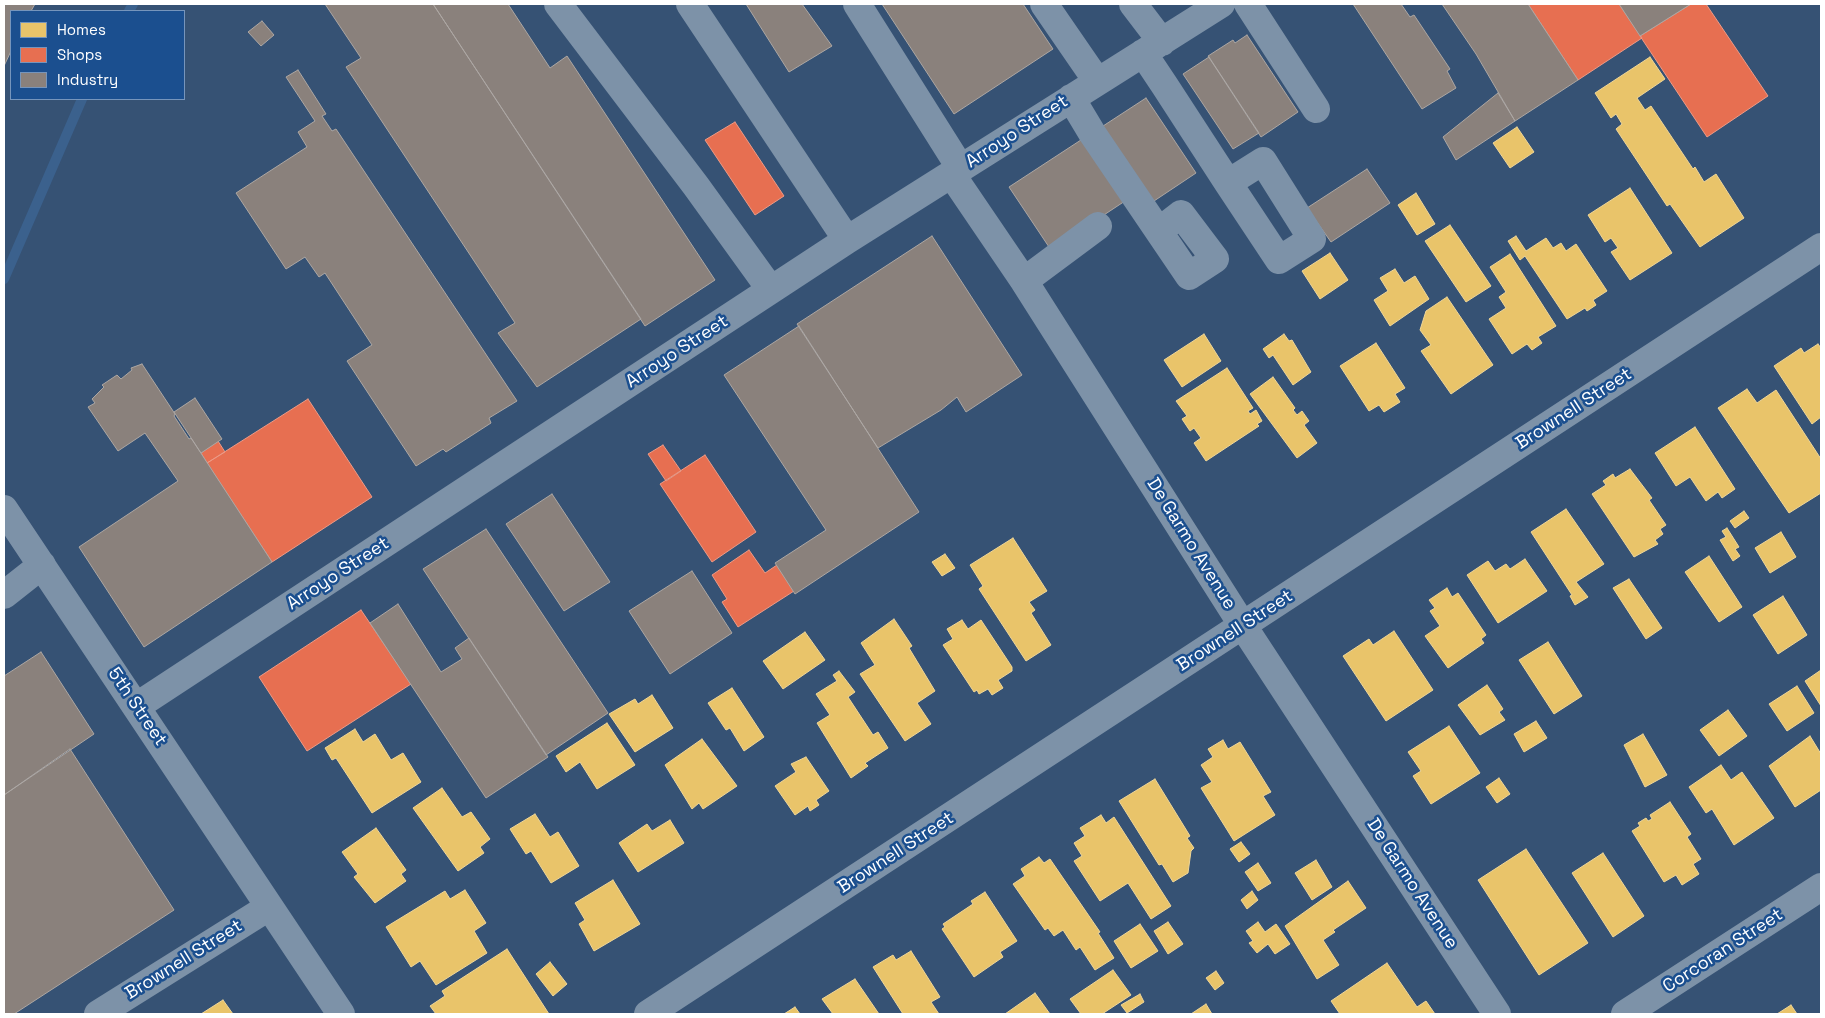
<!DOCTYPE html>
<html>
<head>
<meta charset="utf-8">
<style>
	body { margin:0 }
	#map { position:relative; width:1825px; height:1018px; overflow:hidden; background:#365274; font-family:"Space Grotesk",sans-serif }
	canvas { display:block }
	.frame { position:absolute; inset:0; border:5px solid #fff; pointer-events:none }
	.legend { position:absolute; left:10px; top:10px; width:175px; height:90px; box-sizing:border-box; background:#1b4f8f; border:1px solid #7695bc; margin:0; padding:6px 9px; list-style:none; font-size:15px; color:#fff }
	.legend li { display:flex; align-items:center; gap:10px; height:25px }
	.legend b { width:25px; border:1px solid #7695bc }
</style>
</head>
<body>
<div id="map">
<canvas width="1825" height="1018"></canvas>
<div class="frame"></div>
<ul class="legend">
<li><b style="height:14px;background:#e9c46a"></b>Homes</li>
<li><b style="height:14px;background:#e76f51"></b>Shops</li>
<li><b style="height:14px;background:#8a817c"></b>Industry</li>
</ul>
</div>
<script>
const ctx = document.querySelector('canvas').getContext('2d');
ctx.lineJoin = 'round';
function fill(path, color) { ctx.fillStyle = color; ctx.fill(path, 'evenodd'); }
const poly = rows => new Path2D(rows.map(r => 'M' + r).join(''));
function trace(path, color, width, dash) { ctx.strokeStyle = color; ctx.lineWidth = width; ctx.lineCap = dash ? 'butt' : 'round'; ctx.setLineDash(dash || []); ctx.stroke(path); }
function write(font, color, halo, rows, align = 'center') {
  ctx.font = font + ' "Space Grotesk",sans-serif'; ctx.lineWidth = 5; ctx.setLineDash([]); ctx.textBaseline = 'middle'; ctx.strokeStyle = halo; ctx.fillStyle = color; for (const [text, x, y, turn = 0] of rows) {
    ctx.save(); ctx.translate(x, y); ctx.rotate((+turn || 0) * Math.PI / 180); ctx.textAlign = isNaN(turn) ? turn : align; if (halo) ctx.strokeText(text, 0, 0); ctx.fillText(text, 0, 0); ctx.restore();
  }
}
const homes = poly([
	[1650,57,1665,79,1637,98,1645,110,1651,106,1693,169,1695,167,1704,182,1716,174,1744,218,1700,247,1670,204,1667,206,1616,129,1622,124,1616,114,1611,118,1595,93,1650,57],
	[1517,127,1534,152,1510,168,1493,143,1517,127],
	[1630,188,1672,253,1630,280,1611,252,1618,248,1611,238,1605,242,1588,215,1630,188],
	[1416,193,1435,224,1417,235,1398,205,1416,193],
	[1450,225,1491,286,1466,302,1425,241,1450,225],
	[1516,236,1526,251,1546,238,1553,248,1561,243,1566,251,1576,244,1607,291,1593,300,1596,305,1587,311,1585,308,1567,319,1525,256,1520,260,1508,241,1516,236],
	[1330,253,1348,280,1320,299,1302,271,1330,253],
	[1510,254,1556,326,1538,337,1542,343,1532,350,1527,344,1512,354,1489,319,1506,308,1499,297,1506,292,1490,267,1510,254],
	[1395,269,1404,283,1415,276,1429,299,1390,326,1374,300,1388,291,1380,278,1395,269],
	[1447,297,1493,365,1451,394,1421,351,1431,345,1420,330,1426,311,1447,297],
	[1204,334,1221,361,1182,387,1164,360,1204,334],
	[1284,334,1289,341,1292,340,1311,372,1293,385,1273,355,1269,358,1263,349,1284,334],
	[1376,343,1405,388,1395,394,1400,402,1384,412,1379,405,1369,411,1340,366,1376,343],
	[1818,344,1821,348,1821,417,1812,424,1774,366,1801,348,1804,353,1818,344],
	[1227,368,1253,408,1248,411,1250,414,1256,410,1262,421,1257,424,1259,426,1206,461,1194,443,1201,438,1194,428,1190,431,1182,419,1187,416,1176,401,1227,368],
	[1273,377,1295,408,1293,410,1297,415,1302,411,1309,421,1304,425,1317,443,1297,458,1250,394,1273,377],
	[1747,389,1757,403,1776,390,1821,459,1821,493,1789,513,1718,408,1747,389],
	[1695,427,1735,489,1722,498,1718,492,1706,501,1690,477,1676,486,1655,453,1695,427],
	[1630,469,1652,498,1649,500,1666,525,1660,529,1663,534,1655,540,1658,544,1634,557,1592,494,1606,485,1603,481,1613,474,1615,478,1630,469],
	[1566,509,1604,564,1576,582,1588,597,1575,605,1570,596,1572,595,1531,532,1566,509],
	[1744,511,1749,518,1735,528,1730,521,1744,511],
	[1727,528,1739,547,1735,549,1740,556,1733,561,1720,540,1726,537,1722,531,1727,528],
	[1781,532,1796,557,1770,573,1755,548,1781,532],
	[1013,538,1047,591,1029,602,1035,610,1031,613,1051,645,1026,661,979,589,983,586,970,565,1013,538],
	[945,554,955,568,942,576,932,562,945,554],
	[1709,556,1742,607,1719,622,1685,572,1709,556],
	[1525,559,1547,591,1498,623,1467,575,1488,561,1495,571,1506,564,1510,569,1525,559],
	[1629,579,1662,628,1646,639,1613,588,1629,579],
	[1447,588,1452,597,1458,593,1486,635,1481,639,1484,643,1448,668,1425,636,1440,626,1430,611,1435,608,1429,600,1447,588],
	[1783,596,1807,635,1778,654,1753,615,1783,596],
	[894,619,912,646,909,648,935,691,917,703,931,724,905,741,860,674,875,665,861,643,894,619],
	[962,620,968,629,981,620,1012,667,1012,671,998,680,1003,688,992,695,988,689,979,694,977,690,974,692,943,645,953,639,947,629,962,620],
	[1394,631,1433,690,1386,721,1343,656,1369,639,1373,645,1394,631],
	[805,632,825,660,783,689,763,661,805,632],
	[1548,642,1582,696,1554,714,1519,660,1548,642],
	[1821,670,1821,706,1805,681,1821,670],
	[839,671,855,692,848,697,873,735,878,732,888,748,865,763,868,766,851,778,817,723,830,715,816,694,837,681,833,675,839,671],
	[1487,685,1503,709,1499,712,1505,720,1480,735,1458,705,1487,685],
	[1797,686,1814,713,1787,731,1769,704,1797,686],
	[732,688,764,737,744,751,730,728,726,730,708,703,732,688],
	[652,695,673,728,635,752,609,714,635,699,638,704,652,695],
	[1728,710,1747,736,1719,756,1700,730,1728,710],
	[1536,721,1547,738,1524,752,1514,734,1536,721],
	[607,723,635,765,597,789,580,762,566,772,556,756,607,723],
	[1449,726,1480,773,1431,804,1413,776,1421,771,1408,752,1449,726],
	[355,729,363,742,375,734,391,760,403,753,421,782,372,813,336,758,332,760,325,748,355,729],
	[1643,734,1667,775,1645,787,1624,745,1643,734],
	[1810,736,1821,754,1821,790,1795,807,1769,766,1810,736],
	[702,739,737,786,703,809,699,803,692,809,665,765,702,739],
	[1223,740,1228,749,1240,742,1271,792,1263,796,1275,815,1234,841,1201,788,1212,782,1201,765,1213,757,1208,749,1223,740],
	[806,757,829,791,816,800,819,805,810,811,808,806,795,815,775,786,796,772,791,764,806,757],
	[1721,765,1731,780,1742,772,1774,818,1734,845,1712,809,1706,813,1689,787,1721,765],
	[1499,778,1510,794,1497,803,1486,787,1499,778],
	[1155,779,1190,836,1187,838,1194,848,1191,851,1188,873,1173,882,1162,864,1159,865,1119,801,1155,779],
	[442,788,462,817,471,812,490,839,480,847,484,853,458,871,413,808,442,788],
	[1670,802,1691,834,1687,837,1701,859,1693,864,1699,874,1682,885,1676,875,1664,882,1632,831,1640,826,1638,823,1646,818,1648,821,1652,819,1650,815,1670,802],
	[535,814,550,837,558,832,579,866,551,883,531,851,526,854,510,829,535,814],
	[1101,815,1106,823,1114,817,1171,906,1151,919,1128,883,1100,901,1074,861,1082,856,1074,843,1085,836,1080,828,1101,815],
	[670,820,684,843,638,872,619,843,647,824,652,831,670,820],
	[376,828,406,870,401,874,406,881,375,903,354,877,358,874,342,852,376,828],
	[1241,842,1250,854,1239,862,1230,849,1241,842],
	[1526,849,1588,943,1539,975,1478,880,1526,849],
	[1603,853,1644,916,1613,937,1572,873,1603,853],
	[1039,857,1044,863,1050,859,1100,932,1098,933,1114,958,1095,970,1080,947,1076,950,1063,930,1054,936,1048,928,1045,930,1013,884,1025,876,1021,869,1039,857],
	[1316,860,1332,887,1312,900,1295,873,1316,860],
	[1258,863,1271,883,1258,891,1245,872,1258,863],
	[613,880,640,924,594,951,579,924,585,920,575,903,613,880],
	[1348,881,1366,908,1333,930,1335,932,1323,940,1339,965,1317,979,1285,926,1348,881],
	[465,890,486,923,474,931,487,953,436,985,420,961,411,967,386,927,445,891,450,899,465,890],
	[1252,891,1258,900,1247,909,1241,900,1252,891],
	[985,892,1017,941,1000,952,1003,957,974,977,942,929,945,927,943,924,973,904,971,901,985,892],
	[1168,922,1183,944,1168,954,1154,931,1168,922],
	[1258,922,1265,932,1276,924,1290,944,1275,954,1268,944,1257,953,1249,943,1253,941,1246,931,1258,922],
	[1140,924,1158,951,1131,968,1114,941,1140,924],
	[507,949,549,1014,436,1014,430,1006,445,996,442,991,507,949],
	[911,951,940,997,931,1002,939,1014,903,1014,873,967,893,955,896,960,911,951],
	[550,962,567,984,553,996,536,974,550,962],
	[1387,963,1417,1007,1426,1001,1435,1014,1340,1014,1331,1001,1387,963],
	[1113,970,1131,995,1102,1014,1081,1014,1070,999,1113,970],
	[1216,971,1224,983,1215,990,1206,978,1216,971],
	[855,979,879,1014,833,1014,822,999,855,979],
	[1035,993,1050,1014,1005,1014,1035,993],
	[1140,994,1144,1002,1127,1013,1121,1005,1140,994],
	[223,1000,233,1014,201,1014,223,1000],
	[1206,1004,1212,1014,1191,1014,1206,1004],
	[1791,1005,1797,1014,1777,1014,1791,1005],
	[795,1007,800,1014,784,1014,795,1007]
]);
fill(homes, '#e9c46a');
trace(homes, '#f0d697', 1);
const shops = poly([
	[1528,4,1619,4,1642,38,1578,80,1528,4],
	[1691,4,1706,4,1768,96,1707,137,1640,36,1691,4],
	[735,122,784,196,755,215,705,140,735,122],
	[308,399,372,497,272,562,207,463,308,399],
	[218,441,225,452,207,463,201,453,218,441],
	[663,445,681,471,666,481,648,454,663,445],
	[705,455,756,532,712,562,660,484,705,455],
	[749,550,765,573,777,565,794,591,738,627,722,602,727,599,712,575,749,550],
	[361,610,411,684,307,751,259,677,361,610]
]);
fill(shops, '#e76f51');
trace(shops, '#ee9a85', 1);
const industry = poly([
	[4,4,35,4,31,11,11,11,11,51,4,66,4,4],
	[325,4,433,4,641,319,537,387,498,333,515,323,346,67,361,58,325,4],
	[433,4,508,4,550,68,567,56,715,280,645,326,433,4],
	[746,4,802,4,832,46,789,72,746,4],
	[882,4,1023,4,1053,49,954,114,882,4],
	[1353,4,1401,4,1410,17,1414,15,1450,69,1447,71,1456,88,1422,109,1353,4],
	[1442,4,1528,4,1578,80,1515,121,1476,54,1442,4],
	[1619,4,1691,4,1640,36,1619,4],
	[262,21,274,35,261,46,248,32,262,21],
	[1247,35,1298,112,1261,137,1208,56,1233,40,1235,43,1247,35],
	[1209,57,1259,133,1233,149,1183,74,1209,57],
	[298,70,326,114,322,116,332,131,336,129,517,401,489,418,491,423,446,452,443,449,416,466,347,361,372,345,325,273,319,277,305,257,286,269,236,193,307,147,298,132,315,121,286,77,298,70],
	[1498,93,1515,121,1456,160,1443,137,1498,93],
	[1146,98,1196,173,1151,203,1100,128,1146,98],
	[1084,138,1125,201,1051,250,1009,187,1084,138],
	[1367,169,1390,203,1331,242,1307,208,1367,169],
	[932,236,1022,375,966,412,957,397,941,410,878,448,797,324,932,236],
	[799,326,919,512,795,594,775,563,826,530,724,375,799,326],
	[142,364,175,414,174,416,189,439,191,438,272,562,144,647,79,547,178,481,145,433,118,451,88,407,95,403,92,399,104,387,102,385,117,375,121,379,132,370,131,368,142,364],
	[195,398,222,439,201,453,174,412,195,398],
	[552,494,610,582,564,611,506,524,552,494],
	[486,529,608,713,546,755,423,569,486,529],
	[692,571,732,633,670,674,629,611,692,571],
	[398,604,441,672,462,659,455,648,469,638,548,757,486,798,370,623,398,604],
	[41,652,94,734,4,795,4,676,41,652],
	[70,749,174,910,14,1014,4,1014,4,795,70,749]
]);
fill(industry, '#8a817c');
trace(industry, '#ada7a3', 1);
trace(poly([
	[129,11,133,4],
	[4,279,82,99]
]), '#3b618d', 10);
trace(poly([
	[558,4,696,186,771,290],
	[690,4,847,240],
	[857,4,961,169],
	[1044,4,1097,81],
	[1133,4,1162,42],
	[1248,4,1316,109],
	[1143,53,1165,86,1228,183,1279,260,1312,239,1263,161,1228,183],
	[1071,98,1092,133,1189,276,1215,259,1181,214,1159,231],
	[952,175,1024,281,1243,626,1497,1014],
	[1024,281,1098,226],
	[4,509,341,1014],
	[4,595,42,565],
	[137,706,847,240,1221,4],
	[98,1014,269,907],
	[648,1014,1821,247],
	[1625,1014,1821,887]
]), '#7d92a8', 28);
write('18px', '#fff', '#1b4f8f', [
	["Arroyo Street",1017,132,-33],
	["Arroyo Street",677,352,-33],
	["Brownell Street",1574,409,-33],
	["De Garmo Avenue",1191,544,58],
	["Arroyo Street",338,574,-33],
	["Brownell Street",1235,631,-33],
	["5th Street",137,707,56],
	["Brownell Street",896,853,-33],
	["De Garmo Avenue",1412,884,57],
	["Corcoran Street",1723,951,-33],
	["Brownell Street",184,960,-32]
]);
</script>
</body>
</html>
